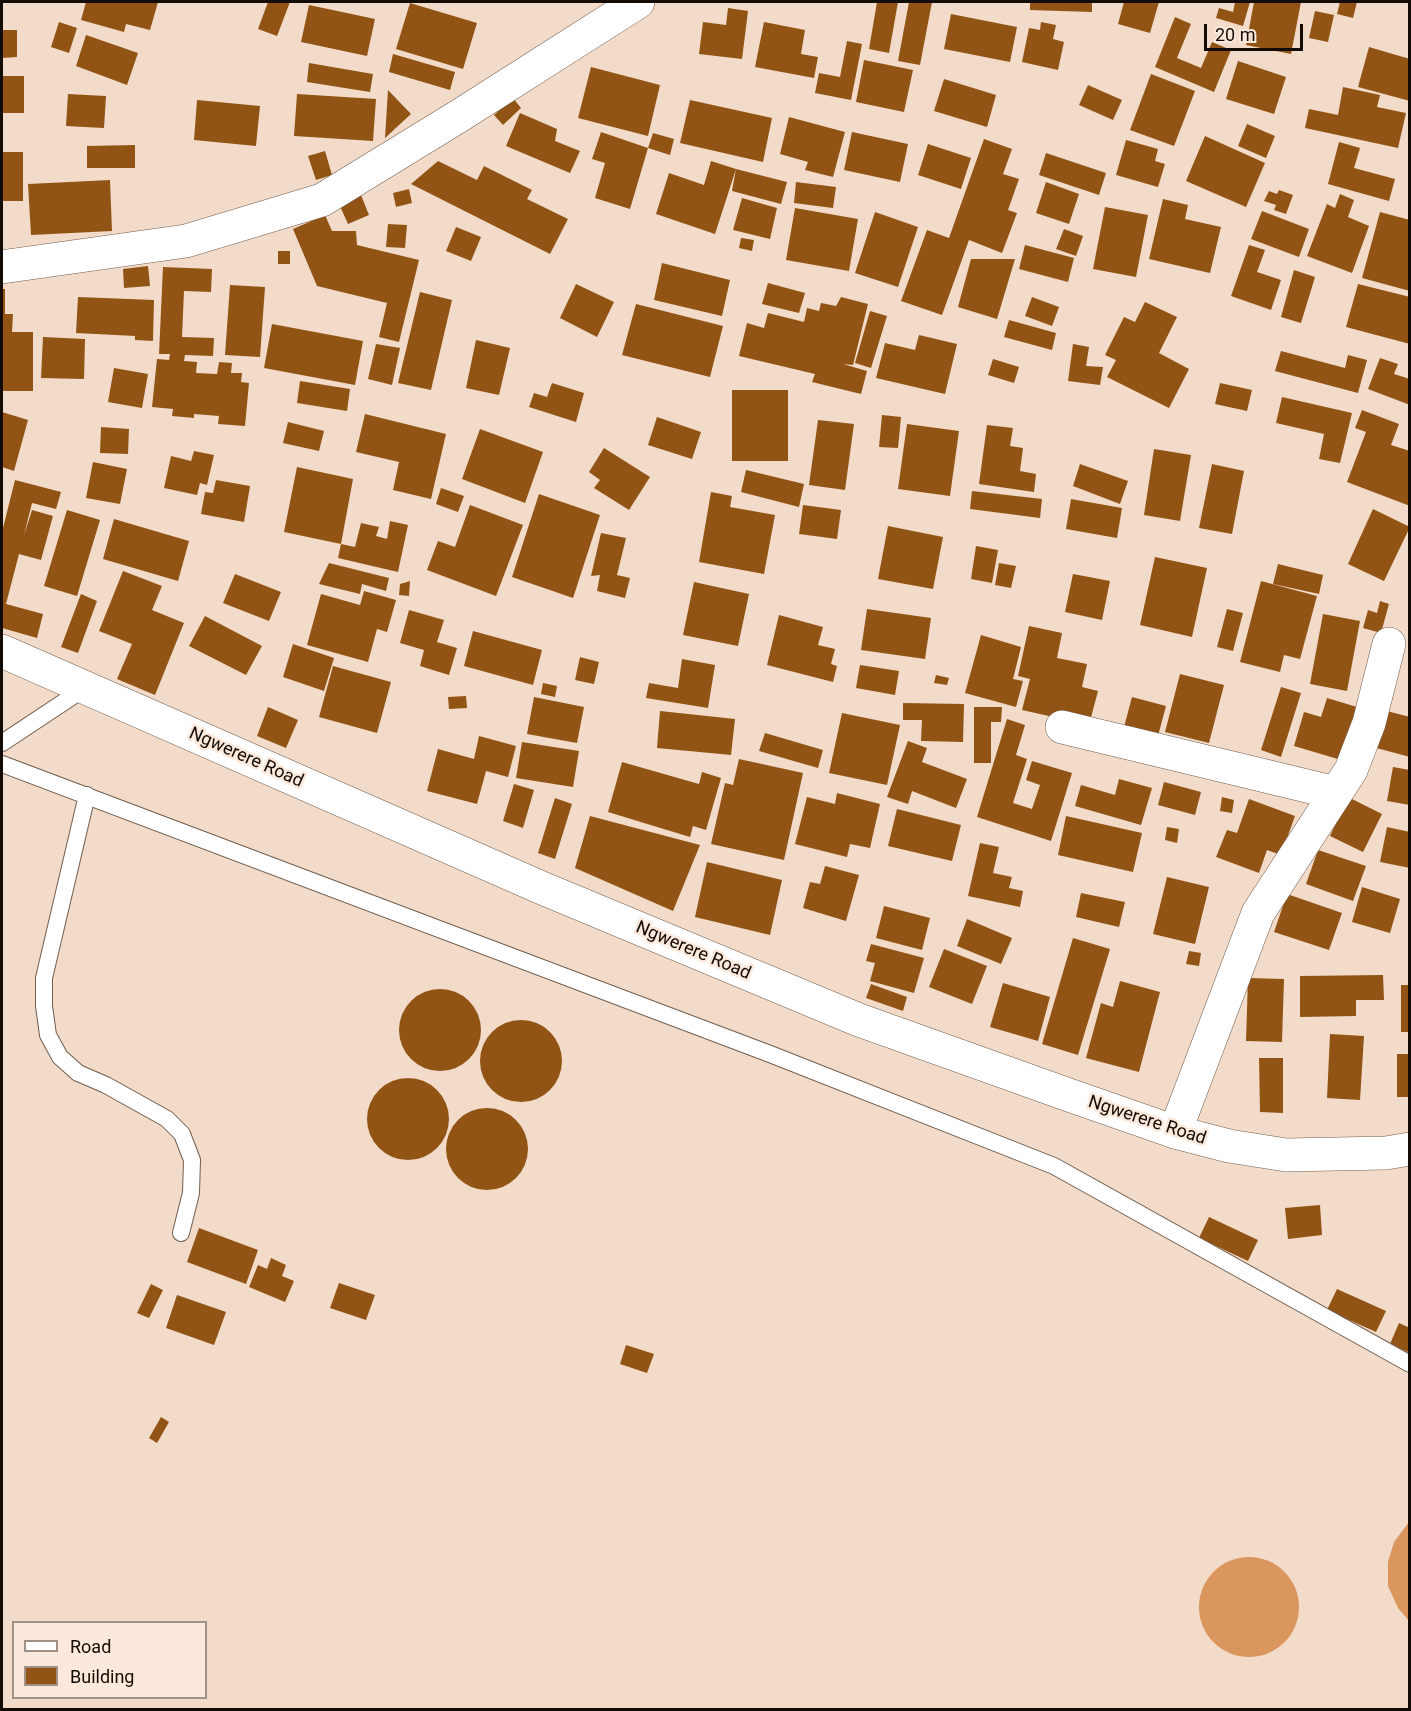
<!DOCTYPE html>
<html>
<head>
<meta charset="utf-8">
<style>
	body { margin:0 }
	#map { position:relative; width:1411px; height:1711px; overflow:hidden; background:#f2dbc9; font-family:Roboto,sans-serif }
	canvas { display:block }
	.frame { position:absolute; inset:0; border:3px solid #130c06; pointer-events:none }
	.legend { position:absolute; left:12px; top:1621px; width:195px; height:78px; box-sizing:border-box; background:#fce9db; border:2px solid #9f9186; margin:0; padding:8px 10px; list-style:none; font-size:18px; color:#130c06 }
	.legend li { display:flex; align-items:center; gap:12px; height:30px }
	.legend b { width:30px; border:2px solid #9f9186 }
	.scale { position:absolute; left:1204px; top:24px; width:99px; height:27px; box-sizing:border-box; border:3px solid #130c06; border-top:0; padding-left:8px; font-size:18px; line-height:21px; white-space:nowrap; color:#130c06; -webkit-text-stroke:4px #fce9db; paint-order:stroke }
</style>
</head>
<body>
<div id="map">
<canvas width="1411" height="1711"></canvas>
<div class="frame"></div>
<ul class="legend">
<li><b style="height:8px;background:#fff"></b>Road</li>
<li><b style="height:16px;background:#925414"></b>Building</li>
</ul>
<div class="scale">20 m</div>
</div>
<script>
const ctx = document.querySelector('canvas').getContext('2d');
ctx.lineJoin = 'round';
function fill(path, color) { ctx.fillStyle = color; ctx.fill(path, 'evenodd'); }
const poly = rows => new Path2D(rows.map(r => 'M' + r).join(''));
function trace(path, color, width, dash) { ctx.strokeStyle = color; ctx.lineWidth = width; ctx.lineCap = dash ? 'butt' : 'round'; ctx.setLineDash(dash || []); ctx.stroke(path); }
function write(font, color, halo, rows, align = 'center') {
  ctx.font = font + ' Roboto,sans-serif'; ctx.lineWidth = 5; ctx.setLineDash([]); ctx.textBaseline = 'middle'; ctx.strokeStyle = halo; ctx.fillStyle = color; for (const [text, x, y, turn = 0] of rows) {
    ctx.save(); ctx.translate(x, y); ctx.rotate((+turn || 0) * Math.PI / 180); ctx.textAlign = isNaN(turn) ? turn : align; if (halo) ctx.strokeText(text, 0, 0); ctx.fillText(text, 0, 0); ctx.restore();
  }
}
fill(poly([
	[1409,1522,1409,1621,1398,1608,1388,1586,1388,1562,1394,1542],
	'1199 1607a50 50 0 1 1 100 0a50 50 0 1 1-100 0Z'
]), '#da965d');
fill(poly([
	[86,2,158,2,150,30,126,24,124,32,81,20],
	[268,2,290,2,277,36,258,29],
	[877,2,898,2,889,53,869,49],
	[909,2,932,2,920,65,898,61],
	[1030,2,1092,2,1092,12,1030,10],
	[1124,2,1159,2,1150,33,1118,24],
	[1235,2,1250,2,1243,26,1216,18,1219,8,1233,12],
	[1254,2,1301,2,1291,54,1246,45],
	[1340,2,1357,2,1353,18,1337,14],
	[410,3,477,23,463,69,396,49],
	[309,5,375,19,367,56,301,42],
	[728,8,748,11,742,59,699,54,703,22,726,25],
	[1315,11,1334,15,1328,42,1309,38],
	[951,14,1017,27,1010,62,944,49],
	[1175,17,1191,24,1177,58,1201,68,1212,42,1231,50,1214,92,1155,67],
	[59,22,77,28,69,53,51,47],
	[764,22,805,30,801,54,818,57,814,78,755,67],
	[1041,22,1056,25,1053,39,1064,42,1058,70,1022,62,1029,28,1040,30],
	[2,30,17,30,17,57,2,58],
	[86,35,138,53,127,85,76,66],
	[847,41,862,44,851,100,815,93,819,73,840,77],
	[1369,47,1410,59,1410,101,1358,87],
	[393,54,455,72,450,90,389,72],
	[864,60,913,70,904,112,856,102],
	[1238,61,1286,77,1274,114,1226,99],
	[309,63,373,74,370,92,307,82],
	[591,67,660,85,648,136,578,118],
	[1151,74,1195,91,1174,146,1130,130],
	[2,76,24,76,24,113,2,113],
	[944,79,996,95,987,127,934,111],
	[1088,85,1122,100,1113,120,1079,105],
	[1343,87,1380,95,1377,107,1406,113,1398,148,1305,128,1309,109,1338,115],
	[388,90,411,114,385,138],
	[68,94,106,96,104,128,66,126],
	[297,94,376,99,373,141,294,136],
	[513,98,521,108,503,125,494,115],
	[197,100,260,106,256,146,194,140],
	[690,100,772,118,763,162,680,143],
	[520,113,557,129,555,141,580,151,570,173,506,146],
	[789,117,845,132,833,177,805,170,808,162,780,154],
	[1247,124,1275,136,1266,158,1238,146],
	[601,132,648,148,630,209,595,198,605,163,592,159],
	[852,132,908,144,900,182,844,170],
	[653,133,674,139,670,155,648,148],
	[1205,136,1265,163,1246,207,1186,181],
	[984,139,1012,149,1003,174,1019,179,1008,210,1017,213,1002,253,969,240,942,315,901,301,927,230,949,238],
	[1126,140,1158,149,1155,161,1165,164,1158,187,1116,175],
	[1339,142,1360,148,1354,168,1395,179,1389,201,1328,184],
	[928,144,971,158,961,189,918,175],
	[135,145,135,168,87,168,87,146],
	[325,151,332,175,316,180,308,156],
	[2,152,23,152,23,201,2,201],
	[1046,153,1106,173,1099,195,1039,175],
	[438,161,477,180,484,166,532,190,527,199,568,219,550,254,411,184],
	[711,161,736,169,715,234,656,214,669,173,704,185],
	[736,169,787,182,781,204,732,191],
	[110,180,112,231,31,235,28,184],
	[796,182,836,187,833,208,794,203],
	[1046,182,1079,194,1069,224,1036,213],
	[409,189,412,203,396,207,393,193],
	[1279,190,1293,195,1286,214,1274,210,1276,205,1264,201,1269,191,1277,194],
	[1340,194,1354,200,1348,217,1369,226,1352,273,1307,256,1327,204,1335,208],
	[361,195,369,215,348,224,339,204],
	[742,198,777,208,770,239,733,230],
	[1163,199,1188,205,1185,219,1221,227,1210,273,1149,259],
	[1105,207,1148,215,1136,277,1093,269],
	[795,208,858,219,849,271,786,260],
	[1262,211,1309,229,1299,257,1251,239],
	[875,212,918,227,898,287,855,273],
	[1380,212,1410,220,1410,291,1362,278],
	[325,215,332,231,356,231,357,245,419,260,399,342,379,337,387,303,317,286,293,229],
	[388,224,407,225,405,248,386,247],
	[456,227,481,237,471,261,446,251],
	[1064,229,1083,236,1076,256,1056,249],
	[741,238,754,240,752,251,739,248],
	[1025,245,1074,258,1068,282,1019,269],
	[1249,245,1265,250,1257,272,1281,280,1271,310,1231,296],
	[278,251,290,251,290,264,278,264],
	[971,259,1015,259,997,319,958,307],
	[662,263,730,280,722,316,654,300],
	[148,266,150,286,124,288,123,269],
	[163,267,212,269,211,292,184,291,182,337,214,338,213,356,185,355,184,361,197,362,196,373,217,374,219,362,232,363,231,373,242,373,241,382,249,383,245,426,218,424,219,416,194,414,194,418,172,416,173,409,152,407,157,359,169,360,170,354,159,354],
	[1294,270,1315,277,1301,323,1281,317],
	[768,283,805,293,799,313,762,304],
	[576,284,614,302,597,337,560,318],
	[1358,284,1410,297,1410,344,1346,327],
	[230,285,265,287,260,357,225,355],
	[2,289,5,289,5,314,13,314,12,332,33,332,33,391,2,391],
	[420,292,452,300,431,390,398,383],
	[78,297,154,300,153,341,135,340,135,336,76,333],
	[841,297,868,304,853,365,843,364,867,371,861,394,812,382,815,374,739,356,747,323,764,328,768,313,804,322,807,308,819,311,821,303,836,306],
	[1032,297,1059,307,1052,326,1025,316],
	[1145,302,1177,317,1159,353,1189,369,1169,408,1107,377,1116,360,1105,355,1124,317,1135,322],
	[636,304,723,326,710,377,622,355],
	[870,311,887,316,871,368,855,363],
	[1009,320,1056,333,1052,350,1004,337],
	[272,324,363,341,355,385,264,368],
	[919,335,957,344,945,394,876,378,885,343,915,350],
	[43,337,85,339,84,379,41,378],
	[476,340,510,348,499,395,466,388],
	[376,344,400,348,392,385,368,379],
	[1073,344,1089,347,1086,366,1103,367,1100,385,1068,381],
	[1281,351,1345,368,1348,355,1367,360,1358,393,1275,371],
	[1380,358,1398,364,1394,374,1410,379,1410,405,1368,389],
	[993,359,1019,367,1014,383,988,375],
	[114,368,148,374,142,408,108,402],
	[300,381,350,389,347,411,297,403],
	[552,383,584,393,576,422,529,407,534,393,547,397],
	[1220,383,1252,390,1247,411,1215,404],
	[732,390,788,390,788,461,732,461],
	[1282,397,1352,413,1340,463,1319,459,1324,434,1276,423],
	[1362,410,1399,424,1391,445,1410,451,1410,506,1347,482,1366,432,1355,428],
	[2,412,28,420,14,471,2,467],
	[365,414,446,434,431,499,393,490,399,462,356,452],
	[882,415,901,417,898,448,879,447],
	[657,417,701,432,692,459,648,445],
	[818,420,854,424,845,490,809,485],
	[288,422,324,431,319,451,283,443],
	[907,424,959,431,950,496,898,489],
	[987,425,1013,428,1010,446,1023,448,1020,471,1036,474,1034,492,979,484],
	[101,427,129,429,128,454,100,453],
	[480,429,543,452,525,503,462,479],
	[604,448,650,477,629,510,594,488,600,480,589,472],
	[1154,449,1191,455,1180,521,1144,515],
	[194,451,214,455,207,485,200,483,197,495,164,488,171,456,191,461],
	[93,462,127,469,120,504,86,498],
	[1080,464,1128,481,1120,504,1073,486],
	[1212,464,1244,471,1232,534,1199,528],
	[297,467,353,479,341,544,284,532],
	[746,470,804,484,799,507,741,492],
	[15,480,61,492,56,509,32,503,24,535,32,510,53,516,41,560,19,554,6,604,43,614,37,638,2,628,2,532],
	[216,480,250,486,244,522,201,514,205,492,213,493],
	[441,488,464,496,458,512,436,504],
	[972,491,1042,499,1040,518,970,509],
	[711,492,732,496,730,507,775,515,764,574,699,562],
	[539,494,600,515,573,598,512,577],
	[1071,499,1122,508,1117,538,1066,529],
	[470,505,523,525,496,596,427,570,438,541,455,547],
	[803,505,841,510,837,539,799,534],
	[1373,509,1410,527,1384,581,1348,564],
	[67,510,100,520,77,596,44,586],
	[114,519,189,541,178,581,103,559],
	[390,521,408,525,398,572,338,558,341,544,355,547,361,523,379,527,376,536,387,539],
	[888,526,943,537,933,589,878,579],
	[601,533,626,538,617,575,630,578,625,598,597,591,600,575,591,576],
	[976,546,998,550,992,583,971,579],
	[1155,557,1207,568,1192,637,1140,625],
	[329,563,389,578,386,591,362,584,360,594,319,584],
	[999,563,1016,566,1011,588,995,585],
	[1278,564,1323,575,1319,594,1273,584],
	[123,571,162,586,152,610,184,623,155,695,117,679,132,644,99,631],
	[235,574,281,592,269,621,223,603],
	[1073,574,1110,581,1102,620,1065,612],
	[410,581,409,596,399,595,400,584],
	[1261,581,1317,596,1300,659,1284,655,1280,672,1240,662],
	[694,582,749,594,738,646,683,635],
	[364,591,396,600,387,632,377,629,368,662,307,645,321,594,360,605],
	[81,594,97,601,78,653,61,647],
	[1380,601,1389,604,1381,633,1363,628,1368,610,1377,613],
	[867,609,931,618,925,659,861,650],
	[1227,609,1243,613,1233,651,1217,647],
	[409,610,444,620,437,642,457,648,449,675,420,666,424,650,400,643],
	[1323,614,1360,621,1347,691,1310,684],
	[779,615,823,627,818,645,835,649,831,664,837,666,833,682,767,665],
	[205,616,262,646,246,675,189,646],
	[1029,626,1062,633,1057,658,1087,664,1082,687,1098,691,1089,725,1022,710,1030,679,1018,676],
	[473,631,542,650,533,685,464,666],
	[981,635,1021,647,1013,679,1023,681,1016,707,965,693],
	[293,644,334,658,324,691,283,677],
	[580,657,599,662,594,684,575,680],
	[682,659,715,665,708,708,646,698,649,683,678,688],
	[860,665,899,671,895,695,856,688],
	[333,666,391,682,377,733,319,717],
	[1180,674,1224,685,1209,743,1165,732],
	[936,675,949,678,947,685,934,683],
	[543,683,557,686,555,697,541,694],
	[1281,687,1301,693,1281,757,1261,750],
	[466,696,467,708,449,709,448,697],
	[534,697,584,707,577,743,527,734],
	[1132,697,1166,706,1158,736,1124,727],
	[1327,698,1357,707,1341,760,1294,746,1304,712,1321,717],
	[903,703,964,704,963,742,921,741,922,720,903,720],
	[268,707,298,720,286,748,257,736],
	[974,707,1002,707,1001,722,991,722,991,763,974,763],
	[1379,709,1410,717,1410,757,1369,746],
	[660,711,735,719,731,755,657,748],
	[842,713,900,725,887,785,829,773],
	[1007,719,1025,725,1016,755,1027,759,1013,803,1032,809,1040,785,1026,780,1032,761,1072,773,1051,841,977,817],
	[765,733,823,750,818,768,759,751],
	[479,736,516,746,508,777,486,771,477,804,427,791,438,749,474,759],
	[908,741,927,748,922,762,967,779,956,808,912,791,908,804,887,797],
	[522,742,579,751,573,787,516,778],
	[739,759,803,773,784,860,711,844,725,783,733,785],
	[622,762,699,784,702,772,721,778,706,830,693,826,690,837,608,812],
	[1393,767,1410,770,1410,805,1387,801],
	[1119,779,1152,788,1141,825,1075,806,1081,785,1115,795],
	[1164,782,1201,792,1195,815,1158,805],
	[514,784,534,790,523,828,503,821],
	[837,793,880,804,870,848,850,844,847,857,795,844,807,797,835,804],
	[1222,797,1234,800,1232,813,1220,811],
	[1348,797,1382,814,1363,852,1330,836],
	[555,798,572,804,555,859,538,853],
	[1249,799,1295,816,1281,855,1267,850,1259,873,1216,857,1227,830,1237,833],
	[897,809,961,825,952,861,888,846],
	[590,816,700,845,673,911,575,868],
	[1066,816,1142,833,1133,872,1058,855],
	[1167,827,1179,829,1177,843,1165,840],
	[1387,827,1410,832,1410,868,1380,862],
	[980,843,999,847,993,873,1012,877,1009,888,1023,891,1020,907,968,896],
	[1318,850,1366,866,1353,901,1306,884],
	[707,862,782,880,770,935,695,917],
	[825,866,859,875,846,921,803,908,810,882,820,884],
	[1167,877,1209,887,1195,944,1153,934],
	[1362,887,1400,899,1390,933,1352,922],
	[1081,893,1125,902,1119,927,1076,917],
	[1287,894,1342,913,1329,950,1274,932],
	[884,906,930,918,922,950,876,938],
	[967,919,1012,938,1001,964,957,946],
	[1073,938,1110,949,1078,1055,1042,1044],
	[871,944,924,958,914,993,870,981,875,963,866,961],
	[944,949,987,966,972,1004,929,987],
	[1189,951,1201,953,1199,966,1186,964],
	[1383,975,1384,1000,1356,1000,1356,1016,1300,1017,1300,976],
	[1248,978,1284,979,1282,1042,1246,1041],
	[1120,981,1160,992,1139,1072,1086,1058,1101,1003,1113,1007],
	[1003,983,1050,997,1038,1041,990,1027],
	[871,984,907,997,903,1011,866,998],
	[1401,985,1410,985,1410,1032,1401,1032],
	'399 1030a41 41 0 1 1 82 0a41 41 0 1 1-82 0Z',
	'480 1061a41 41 0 1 1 82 0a41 41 0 1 1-82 0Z',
	[1330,1034,1364,1036,1360,1100,1327,1098],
	[1397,1054,1410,1054,1410,1097,1397,1097],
	[1259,1058,1283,1058,1283,1113,1260,1112],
	'367 1119a41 41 0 1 1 82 0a41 41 0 1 1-82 0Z',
	'446 1149a41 41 0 1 1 82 0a41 41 0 1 1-82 0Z',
	[1320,1205,1322,1235,1288,1239,1285,1208],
	[1209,1217,1258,1240,1248,1261,1199,1238],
	[199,1228,258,1250,246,1284,187,1262],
	[271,1258,286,1265,282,1276,294,1281,285,1302,249,1287,258,1265,267,1269],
	[339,1283,375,1295,366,1320,330,1308],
	[151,1284,163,1290,149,1318,137,1313],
	[1337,1289,1386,1311,1376,1332,1327,1310],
	[177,1295,226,1312,214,1345,166,1328],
	[1399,1323,1410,1328,1410,1353,1390,1344],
	[626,1345,654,1354,647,1373,620,1364],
	[161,1417,169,1422,157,1443,149,1438]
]), '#925414');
const service = poly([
	[2,743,85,688],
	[2,764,770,1054,1054,1166,1410,1364],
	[87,795,44,978,44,1006,48,1035,60,1057,78,1073,106,1085,167,1119,182,1134,192,1160,191,1193,181,1233]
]);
const minor = poly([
	[2,267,186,241,322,200,459,116,638,2],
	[1062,727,1336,793],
	[1175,1132,1258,913,1351,770,1369,723,1389,644]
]);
const tertiary = poly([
	[2,651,542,888,859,1020,1066,1094,1175,1132,1229,1146,1286,1155,1386,1153,1410,1149]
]);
trace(service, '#715e4e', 18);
trace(minor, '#715e4e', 34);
trace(tertiary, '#715e4e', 34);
trace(service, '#fff', 16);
trace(minor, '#fff', 33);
trace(tertiary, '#fff', 33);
write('18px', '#130c06', '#fce9db', [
	["Ngwerere Road",246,758,24],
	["Ngwerere Road",693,951,23],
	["Ngwerere Road",1147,1121,18]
]);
</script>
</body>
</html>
